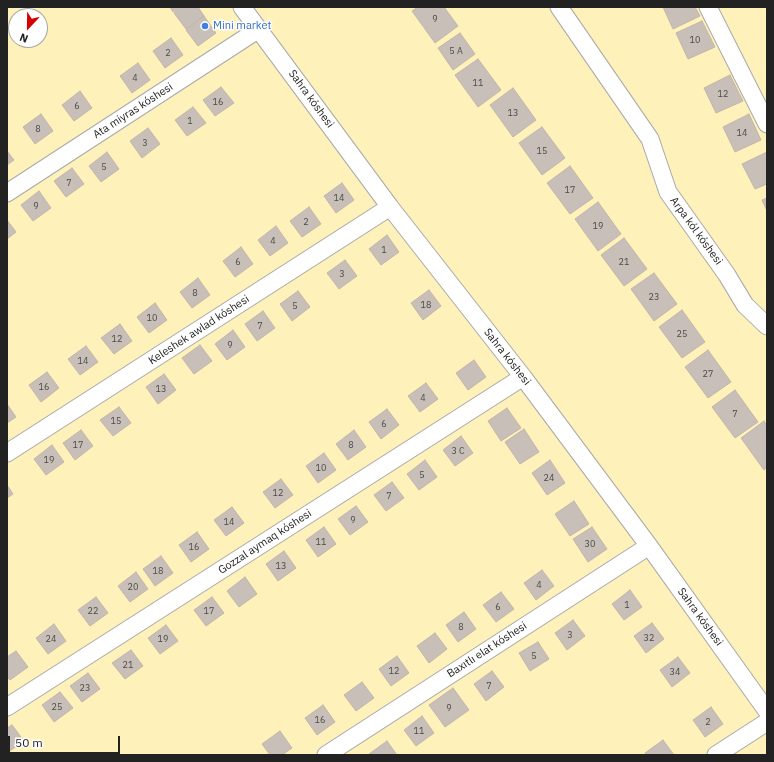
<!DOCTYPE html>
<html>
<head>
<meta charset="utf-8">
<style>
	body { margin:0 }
	#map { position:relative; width:774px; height:762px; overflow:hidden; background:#f2efe9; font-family:"IBM Plex Sans",sans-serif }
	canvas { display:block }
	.frame { position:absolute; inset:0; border:8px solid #222; pointer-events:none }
	.north { position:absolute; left:8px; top:8px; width:40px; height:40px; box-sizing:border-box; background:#fff; border:1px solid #a7a7a7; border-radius:50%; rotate:202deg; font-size:11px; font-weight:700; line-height:16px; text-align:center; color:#222 }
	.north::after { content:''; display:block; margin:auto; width:14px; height:18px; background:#d40000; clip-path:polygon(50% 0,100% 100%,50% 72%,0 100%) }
	.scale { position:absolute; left:8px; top:736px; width:112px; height:18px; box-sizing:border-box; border:2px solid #222; border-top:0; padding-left:5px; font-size:12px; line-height:14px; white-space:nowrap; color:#222; -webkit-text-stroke:3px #fff; paint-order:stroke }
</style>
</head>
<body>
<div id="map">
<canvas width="774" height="762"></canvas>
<div class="frame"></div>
<div class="north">N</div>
<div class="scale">50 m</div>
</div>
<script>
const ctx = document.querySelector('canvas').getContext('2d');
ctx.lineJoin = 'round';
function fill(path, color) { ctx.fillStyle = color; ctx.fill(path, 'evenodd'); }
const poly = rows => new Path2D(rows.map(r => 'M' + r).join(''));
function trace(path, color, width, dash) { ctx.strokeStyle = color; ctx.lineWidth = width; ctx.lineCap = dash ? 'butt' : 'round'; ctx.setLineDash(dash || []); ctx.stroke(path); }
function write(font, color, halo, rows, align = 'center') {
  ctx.font = font + ' "IBM Plex Sans",sans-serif'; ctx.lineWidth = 3; ctx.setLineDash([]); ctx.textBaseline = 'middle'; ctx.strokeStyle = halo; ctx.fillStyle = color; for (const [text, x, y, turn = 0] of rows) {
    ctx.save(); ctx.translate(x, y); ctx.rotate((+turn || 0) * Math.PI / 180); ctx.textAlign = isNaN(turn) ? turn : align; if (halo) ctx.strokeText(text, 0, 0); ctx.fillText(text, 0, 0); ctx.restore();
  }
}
fill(poly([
	[7,7,767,7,767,755,7,755],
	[16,16,40,16,40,40,16,40]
]), '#fff1ba');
const building = poly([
	[170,7,180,7,173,12,170,7],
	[181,7,198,7,204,16,186,29,174,13,181,7],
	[418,7,444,7,458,26,435,43,412,11,418,7],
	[663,7,695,7,700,16,673,29,663,7],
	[204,16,216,33,198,46,186,30,204,16],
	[702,21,715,47,688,59,676,33,702,21],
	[460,33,475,54,453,70,438,48,460,33],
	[171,38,183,55,165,68,153,51,171,38],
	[478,59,501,90,478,107,455,75,478,59],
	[138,63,150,80,132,93,120,76,138,63],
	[730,75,743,101,716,113,704,88,730,75],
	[221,87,234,103,215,116,203,100,221,87],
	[513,88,536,120,513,137,490,105,513,88],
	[80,91,92,108,74,121,62,105,80,91],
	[193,107,206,123,187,136,175,120,193,107],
	[41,114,53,131,35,144,23,127,41,114],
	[749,114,761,140,735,152,723,127,749,114],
	[542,127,565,158,542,175,519,143,542,127],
	[148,128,160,144,142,158,130,141,148,128],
	[7,151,14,160,7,165,7,151],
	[107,152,119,169,101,182,89,166,107,152],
	[767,152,767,184,755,189,742,164,767,152],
	[570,166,593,198,570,214,547,183,570,166],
	[72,168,84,184,66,197,54,181,72,168],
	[342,183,354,200,336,213,324,196,342,183],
	[39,191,51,208,33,221,21,205,39,191],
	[767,198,767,211,762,200,767,198],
	[598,202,621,234,598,251,575,219,598,202],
	[309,207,321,224,302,237,290,221,309,207],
	[7,220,16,232,7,239,7,220],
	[276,226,288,243,270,256,258,240,276,226],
	[387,235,399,252,381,265,369,249,387,235],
	[624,238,647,269,624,286,601,255,624,238],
	[241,247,253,264,235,277,223,261,241,247],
	[345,260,357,276,339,289,327,273,345,260],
	[654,273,677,304,654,321,631,289,654,273],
	[198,278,210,295,192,308,180,292,198,278],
	[429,290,441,306,423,320,411,303,429,290],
	[298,291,310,307,292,321,280,304,298,291],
	[155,303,167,320,149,333,137,317,155,303],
	[682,310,705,342,682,358,659,327,682,310],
	[263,311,275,328,257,341,245,324,263,311],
	[120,324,132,341,114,354,101,338,120,324],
	[233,330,245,347,227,360,215,344,233,330],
	[200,345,212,361,194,374,182,358,200,345],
	[86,346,98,362,80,375,68,359,86,346],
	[708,350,731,382,708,398,685,367,708,350],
	[474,360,486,377,468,390,456,373,474,360],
	[47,372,59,388,41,402,29,385,47,372],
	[164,374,176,390,158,404,146,387,164,374],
	[426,383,438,399,420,412,408,396,426,383],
	[735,390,758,422,735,438,712,407,735,390],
	[7,404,16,417,7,423,7,404],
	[119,407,131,423,113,436,100,420,119,407],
	[507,408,521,428,501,441,488,421,507,408],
	[387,409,399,425,381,439,369,422,387,409],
	[764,421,767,426,767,467,764,470,741,438,764,421],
	[524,429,539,452,520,464,505,442,524,429],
	[81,430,93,446,75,460,63,443,81,430],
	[354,430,366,447,348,460,336,444,354,430],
	[461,436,473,453,455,466,443,450,461,436],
	[52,445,64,462,46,475,34,459,52,445],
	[324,453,336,470,318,483,306,466,324,453],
	[425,460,437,477,419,490,407,474,425,460],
	[550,460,565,483,547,495,532,473,550,460],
	[281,479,293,495,275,508,263,492,281,479],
	[392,482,404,498,386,511,374,495,392,482],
	[7,485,13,494,7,498,7,485],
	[574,501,589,524,570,536,555,514,574,501],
	[356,506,368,522,350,535,338,519,356,506],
	[232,507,244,523,226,536,214,520,232,507],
	[324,527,336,544,318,557,306,540,324,527],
	[592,527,607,549,588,562,573,539,592,527],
	[197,532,209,549,191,562,179,545,197,532],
	[284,551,296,568,278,581,266,564,284,551],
	[161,556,173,573,155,586,143,569,161,556],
	[542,570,554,586,536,600,524,583,542,570],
	[136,572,148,589,130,602,118,586,136,572],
	[245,577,257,594,239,607,227,591,245,577],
	[630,590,642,607,624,620,612,604,630,590],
	[501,592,514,609,496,622,483,605,501,592],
	[96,597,108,613,90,626,78,610,96,597],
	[212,597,224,613,206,626,194,610,212,597],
	[464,612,476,629,458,642,446,625,464,612],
	[573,620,585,636,567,650,555,633,573,620],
	[652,623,664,639,646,653,634,636,652,623],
	[54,624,66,641,48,654,36,638,54,624],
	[166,625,178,641,160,654,148,638,166,625],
	[435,633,447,649,429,663,417,646,435,633],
	[538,642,549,659,530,671,519,653,538,642],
	[131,650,143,666,125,679,112,663,131,650],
	[16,651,28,667,10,680,7,677,7,657,16,651],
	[397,656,409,673,391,686,379,669,397,656],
	[678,657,690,673,672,687,660,670,678,657],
	[492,671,504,687,486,701,474,684,492,671],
	[88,673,100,689,82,702,70,686,88,673],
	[362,682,374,698,356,711,344,695,362,682],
	[453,688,469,710,445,727,429,705,453,688],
	[60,692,73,708,54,722,42,705,60,692],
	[323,705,335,722,317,735,305,718,323,705],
	[711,707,723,724,705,737,693,720,711,707],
	[422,716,434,733,416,746,404,730,422,716],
	[12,725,24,741,7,753,7,728,12,725],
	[280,731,292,748,282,755,270,755,262,744,280,731],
	[663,740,674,755,646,755,645,753,663,740],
	[387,741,397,755,369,755,369,754,387,741]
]);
fill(building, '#c7bfb8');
trace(building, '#c4b6ab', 1);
const minor = poly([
	[242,7,390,207,523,377,649,546,767,711],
	[559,7,650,139,668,192,727,275,745,305,767,326],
	[708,7,767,124],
	[7,193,259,29],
	[7,453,390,207],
	[7,707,523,377],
	[326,755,649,546],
	[716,755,767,722]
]);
trace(minor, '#a9a9a9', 19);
trace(minor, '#fff', 17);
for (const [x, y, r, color] of [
	[205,26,4,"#3f7fe0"]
]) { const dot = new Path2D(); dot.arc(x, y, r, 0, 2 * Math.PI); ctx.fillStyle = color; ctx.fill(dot); trace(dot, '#fff', 1.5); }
write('9px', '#4b4948', null, [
	["9",435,19],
	["10",695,40],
	["5 А",456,51],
	["2",168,53],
	["4",135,78],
	["11",478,83],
	["12",723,94],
	["16",218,102],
	["6",77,106],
	["13",513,113],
	["1",190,121],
	["8",38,129],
	["14",742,133],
	["3",145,143],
	["15",542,151],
	["5",104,167],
	["7",69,183],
	["17",570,190],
	["14",339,198],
	["9",36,206],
	["2",306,222],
	["19",598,226],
	["4",273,241],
	["1",384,250],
	["6",238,262],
	["21",624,262],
	["3",342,274],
	["8",195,293],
	["23",654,297],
	["18",426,305],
	["5",295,306],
	["10",152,318],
	["7",260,326],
	["25",682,334],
	["12",117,339],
	["9",230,345],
	["14",83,361],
	["27",708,374],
	["16",44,387],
	["13",161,389],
	["4",423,398],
	["7",735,414],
	["15",116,421],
	["6",384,424],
	["17",78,445],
	["8",351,445],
	["3 С",458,451],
	["19",49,460],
	["10",321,468],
	["5",422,475],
	["24",549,478],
	["12",278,493],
	["7",389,496],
	["9",353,520],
	["14",229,522],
	["11",321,542],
	["30",590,544],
	["16",194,547],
	["13",281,566],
	["18",158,571],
	["4",539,585],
	["20",133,587],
	["1",627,605],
	["6",498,607],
	["22",93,611],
	["17",209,611],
	["8",461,627],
	["3",570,635],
	["32",649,638],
	["24",51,639],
	["19",163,639],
	["5",534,656],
	["21",128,665],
	["12",394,671],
	["34",675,672],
	["7",489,686],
	["23",85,688],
	["25",57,707],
	["9",449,708],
	["16",320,720],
	["2",708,722],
	["11",419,731]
]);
write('11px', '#366cbe', '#fff', [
	["Mini market",213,26]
], 'left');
write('11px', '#222', '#fff', [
	["Sahra kóshesi",311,99,54],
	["Ata miyras kóshesi",133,111,-33],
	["Arpa kól kóshesi",696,231,54],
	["Keleshek awlad kóshesi",199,330,-33],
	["Sahra kóshesi",507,357,52],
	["Gozzal aymaq kóshesi",265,542,-33],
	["Sahra kóshesi",700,617,54],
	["Baxıtlı elat kóshesi",487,650,-33]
]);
</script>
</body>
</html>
